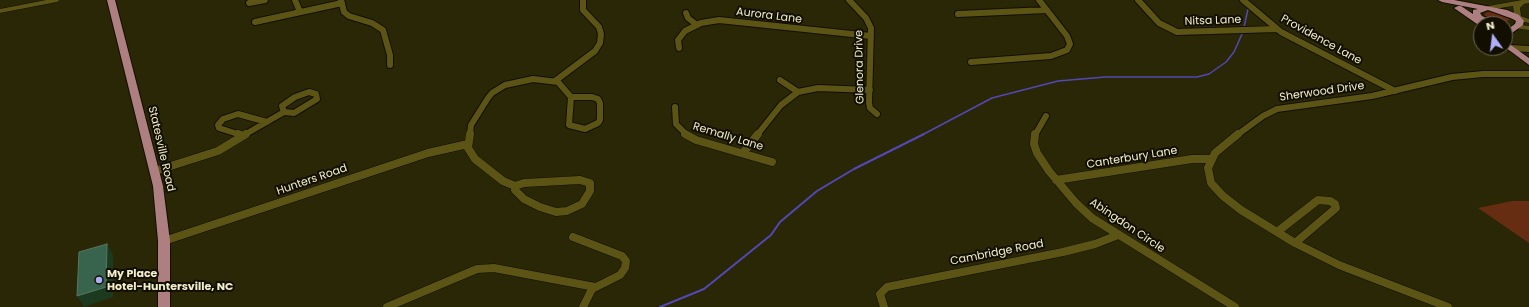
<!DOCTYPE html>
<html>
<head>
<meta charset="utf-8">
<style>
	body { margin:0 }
	#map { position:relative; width:1529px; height:307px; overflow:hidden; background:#2a2706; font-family:Poppins,sans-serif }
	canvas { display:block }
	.north { position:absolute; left:1473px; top:16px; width:40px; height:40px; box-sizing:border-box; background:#120f00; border:1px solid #6b6853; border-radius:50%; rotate:346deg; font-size:11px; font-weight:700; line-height:16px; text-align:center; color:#f1eecf }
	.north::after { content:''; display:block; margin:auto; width:14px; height:18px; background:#adaffb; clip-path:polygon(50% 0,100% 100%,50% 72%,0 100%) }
</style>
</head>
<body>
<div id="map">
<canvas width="1529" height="307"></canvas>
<div class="north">N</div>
</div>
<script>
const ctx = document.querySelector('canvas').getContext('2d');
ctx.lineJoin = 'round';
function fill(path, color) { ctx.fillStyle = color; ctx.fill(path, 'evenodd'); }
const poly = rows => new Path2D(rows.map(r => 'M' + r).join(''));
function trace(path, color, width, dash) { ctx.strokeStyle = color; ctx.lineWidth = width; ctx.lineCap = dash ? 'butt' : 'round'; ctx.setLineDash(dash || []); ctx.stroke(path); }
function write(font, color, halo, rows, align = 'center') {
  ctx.font = font + ' Poppins,sans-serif'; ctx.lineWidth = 4; ctx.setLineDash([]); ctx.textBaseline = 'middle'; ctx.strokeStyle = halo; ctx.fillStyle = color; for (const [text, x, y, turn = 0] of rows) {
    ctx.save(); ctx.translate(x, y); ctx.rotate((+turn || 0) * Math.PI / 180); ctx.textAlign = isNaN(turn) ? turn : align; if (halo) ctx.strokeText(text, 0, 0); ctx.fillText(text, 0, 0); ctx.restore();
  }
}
fill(poly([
	[1489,12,1504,15,1510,20,1505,22,1493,20,1485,16,1485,13],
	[1512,201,1529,201,1529,243,1478,208]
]), '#672d13');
trace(poly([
	[1244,27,1248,9],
	[922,135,992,98,1058,81,1105,77,1197,77,1209,74,1226,62,1234,52,1242,34]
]), '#5348b5', 1.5);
trace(poly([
	[660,307,704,289,771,235,780,222,817,191,854,169,924,134]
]), '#5348b5', 2);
const streetFar1 = poly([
	[295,0,300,12],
	[341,0,344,12,349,16,372,23,383,30,390,55,390,65],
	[849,0,866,18,871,28,869,103,870,108,877,114],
	[1138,0,1159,23,1177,32,1277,29],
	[1243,0,1281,32,1395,91],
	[249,3,265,0],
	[686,13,688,18,697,25],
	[958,14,1047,10],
	[255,22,342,3],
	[679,48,678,40,685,31,701,23,719,20,871,36],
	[1511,48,1529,49],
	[971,62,1051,56,1067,50,1070,44,1067,36,1039,0],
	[780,80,798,92],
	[555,81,595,51,600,43,601,34,599,27,583,10,583,0],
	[309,92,316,94,317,99,294,113,284,112,282,106,295,97,309,92],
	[571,97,592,97,598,99,600,103,600,120,598,123,585,129,569,125,571,97],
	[675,107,676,124,687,135],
	[241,135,219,128,218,125,223,119,238,114,267,122],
	[244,135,284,112],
	[470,135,471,125,488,98,492,93,505,85,533,79,558,82,571,97],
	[757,135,781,105,798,92,818,88,870,90],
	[1035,135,1046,116],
	[1237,135,1263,116,1277,109,1372,96,1452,77,1483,74,1529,74]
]);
const street = poly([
	[238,134,243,136],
	[470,134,468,148,475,159,503,181,515,186],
	[685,134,696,140,772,162],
	[1035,134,1034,144,1037,153,1049,171,1076,203,1092,218,1235,307],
	[1238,134,1215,153,1208,168,1211,183,1223,196,1241,210,1295,243,1339,265,1448,307],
	[743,153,758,134],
	[155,171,218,151,246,134],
	[580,180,590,183,590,191,582,204,567,211,556,212,540,207,524,199,515,190,515,186,524,183,580,180],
	[1056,180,1192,159,1211,159],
	[1277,232,1318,200,1330,201,1335,204,1336,208,1295,243],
	[573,237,622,256,626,261,625,268,620,275,592,289,583,307],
	[164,241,428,153,468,144],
	[387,307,477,269,494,268,595,287],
	[884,307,880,294,887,287,1063,252,1095,244,1118,235]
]);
const secondary = poly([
	[46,0,60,0,57,2,0,13,0,9,46,0],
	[1522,0,1529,0,1529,3,1524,4,1520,8,1521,16,1529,19,1529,23,1512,19,1511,17,1514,14,1513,6,1488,10,1485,8,1488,6,1522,0],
	[1514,24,1529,26,1529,30,1514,28,1514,24]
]);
const primary = poly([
	[107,0,115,0,163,186,170,241,170,307,158,307,158,241,153,186,107,0],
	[1438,0,1454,0,1507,10,1519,15,1524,21,1523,25,1505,38,1505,31,1515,24,1516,21,1513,19,1488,10,1480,13,1482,16,1500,24,1484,22,1477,24,1454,8,1458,6,1461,6,1473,14,1473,10,1478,9,1442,2,1438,0],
	[1505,41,1529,58,1529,65,1505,47,1505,41]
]);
trace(streetFar1, '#120f01', 8);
trace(street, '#120f01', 9);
trace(secondary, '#120f01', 1);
trace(primary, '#120f01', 2);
trace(streetFar1, '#5b5415', 6);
trace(street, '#5b5415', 8);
fill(secondary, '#5b5415');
fill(primary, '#ad7f80');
fill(poly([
	[107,244,113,255,113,297,84,307,77,296]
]), '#1c3a20');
const building = poly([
	[107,244,106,287,77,296,79,252,107,244]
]);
fill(building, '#38634c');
trace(building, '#557860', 1);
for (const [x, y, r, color] of [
	[99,280,4,"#adaffb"]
]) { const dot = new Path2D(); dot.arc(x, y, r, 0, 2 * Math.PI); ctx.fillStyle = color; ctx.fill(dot); trace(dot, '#120f00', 1.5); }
write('11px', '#f1eecf', '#120f00', [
	["Aurora Lane",769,16,7],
	["Nitsa Lane",1213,21,-2],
	["Providence Lane",1321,40,29],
	["Glenora Drive",860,67,-91],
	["Sherwood Drive",1322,92,-8],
	["Remally Lane",728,137,17],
	["Statesville Road",161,149,77],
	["Canterbury Lane",1132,158,-9],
	["Hunters Road",312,180,-19],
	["Abingdon Circle",1127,226,34],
	["Cambridge Road",997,253,-11]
]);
write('bold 11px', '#f1eecf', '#120f00', [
	["My Place",107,274],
	["Hotel-Huntersville, NC",107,287]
], 'left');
</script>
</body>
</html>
